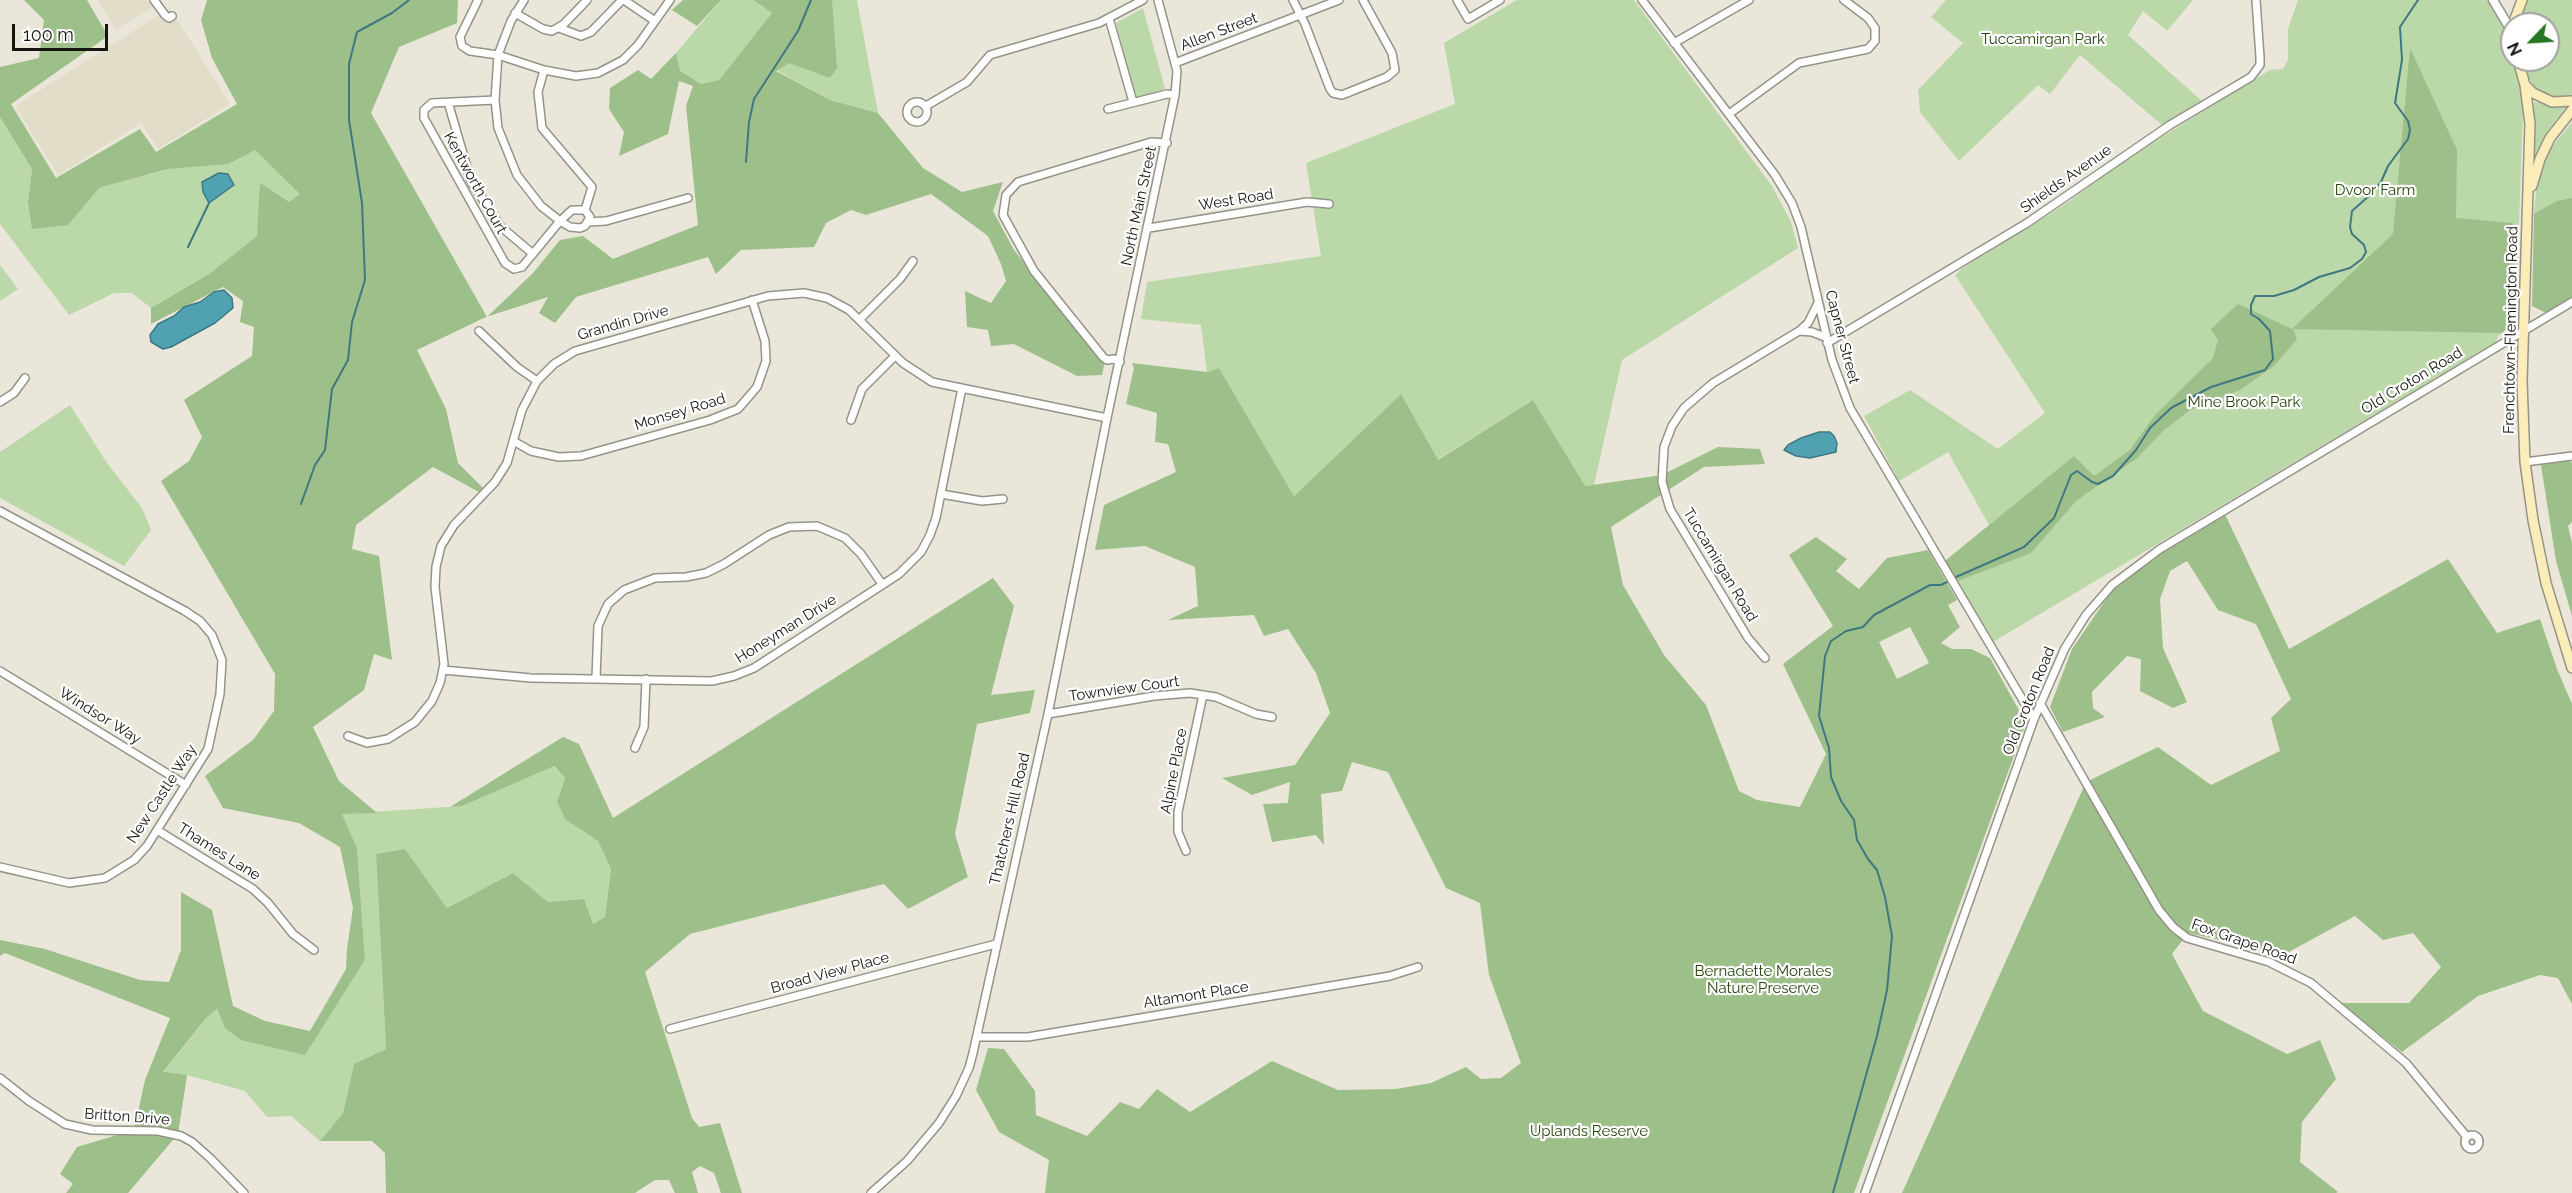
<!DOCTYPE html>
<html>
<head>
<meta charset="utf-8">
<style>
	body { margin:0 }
	#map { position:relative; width:2572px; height:1193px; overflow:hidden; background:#eae7da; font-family:Raleway,sans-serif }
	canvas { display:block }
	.north { position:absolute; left:2500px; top:12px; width:60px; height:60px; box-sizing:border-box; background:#fff; border:2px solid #a2a19f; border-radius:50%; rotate:245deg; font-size:16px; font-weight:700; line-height:24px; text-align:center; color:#161510 }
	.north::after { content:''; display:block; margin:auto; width:21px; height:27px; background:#257620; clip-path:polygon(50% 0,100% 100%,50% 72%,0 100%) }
	.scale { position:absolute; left:12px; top:24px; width:96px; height:27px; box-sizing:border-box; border:3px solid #161510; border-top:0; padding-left:8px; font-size:18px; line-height:21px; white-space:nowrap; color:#161510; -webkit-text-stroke:4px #fff; paint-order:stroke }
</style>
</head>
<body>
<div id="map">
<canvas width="2572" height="1193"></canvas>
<div class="north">N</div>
<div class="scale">100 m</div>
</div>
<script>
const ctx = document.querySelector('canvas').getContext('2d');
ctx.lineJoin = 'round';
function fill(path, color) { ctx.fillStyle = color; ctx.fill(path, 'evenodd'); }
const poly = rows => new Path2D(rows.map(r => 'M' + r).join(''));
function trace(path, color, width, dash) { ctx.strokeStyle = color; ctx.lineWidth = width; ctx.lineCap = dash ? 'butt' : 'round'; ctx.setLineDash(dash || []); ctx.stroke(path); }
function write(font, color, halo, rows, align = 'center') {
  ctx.font = font + ' Raleway,sans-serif'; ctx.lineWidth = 4.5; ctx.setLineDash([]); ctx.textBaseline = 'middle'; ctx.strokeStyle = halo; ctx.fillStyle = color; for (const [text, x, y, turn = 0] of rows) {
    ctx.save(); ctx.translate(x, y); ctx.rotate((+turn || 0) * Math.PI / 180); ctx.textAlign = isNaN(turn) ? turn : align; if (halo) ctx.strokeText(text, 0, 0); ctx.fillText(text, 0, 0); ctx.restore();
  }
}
fill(poly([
	[98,0,148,0,152,8,116,30],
	[170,8,230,104,158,149,141,123,58,175,15,106]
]), '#e2ddc9');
fill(poly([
	[721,0,753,0,772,13,719,80,701,84,679,71,676,53],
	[793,0,857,0,878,113,830,100,776,70,789,63],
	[1517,0,1634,0,1772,186,1791,222,1798,248,1622,360,1594,485,1584,486,1533,400,1437,460,1401,394,1294,496,1219,368,1207,372,1201,325,1141,319,1147,282,1321,256,1306,163,1455,104,1444,43],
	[1946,0,2193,0,2167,31,2143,11,2128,35,2203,102,2162,125,2080,55,2050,94,2038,85,1959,161,1920,112,1918,90,1963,43,1931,17],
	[2298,0,2488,0,2493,7,2502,23,2522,92,2523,108,2517,285,2500,330,2503,333,2498,336,2496,342,1993,642,1945,561,1989,525,1948,452,1899,481,1864,416,1910,390,1998,449,2045,413,1955,275,1964,267,2061,207,2131,156,2270,70,2283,69,2288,60,2288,29],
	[2527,0,2572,0,2572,96,2551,97,2537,90,2527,76,2522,60,2548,60,2548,24,2517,24],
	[1143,8,1165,89,1136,98,1116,23],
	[2534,102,2566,107,2548,130,2533,162],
	[0,117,32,169,28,200,99,188,167,169,255,150,301,194,257,236,209,274,151,308,132,293,114,293,69,315,0,224],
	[2572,122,2572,248,2534,214,2537,180,2542,165,2550,149],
	[0,265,18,289,0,301],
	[70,405,107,463,142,508,151,530,124,566,0,498,0,452],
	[553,766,565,778,557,802,565,819,598,841,611,869,605,918,592,924,584,899,548,902,513,873,447,908,405,849,376,854,386,1049,354,1064,343,1113,320,1141,291,1116,267,1117,245,1091,187,1075,163,1073,206,1018,217,1009,225,1028,305,1054,365,960,357,848,342,814,462,806]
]), '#bad8a8');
fill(poly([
	[24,0,87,0,108,36,11,104,56,178,140,129,156,152,237,104,212,58,201,20,207,0,458,0,457,23,399,47,371,113,487,317,533,273,560,240,583,236,613,259,698,225,686,106,693,86,679,81,668,134,619,156,624,132,609,109,610,88,638,70,651,79,676,53,680,71,701,84,719,80,772,13,753,0,832,0,837,68,830,78,789,63,776,71,830,100,878,113,923,168,962,192,1003,182,993,211,1014,250,1101,359,1105,361,1102,375,1077,376,1014,344,991,346,988,330,967,327,965,291,991,303,1006,281,1001,264,988,236,931,194,866,215,851,210,826,223,814,247,741,250,716,274,708,257,576,297,555,323,539,313,548,297,486,317,417,350,446,409,458,463,483,488,479,492,433,467,356,525,352,549,379,556,392,660,374,654,364,690,313,727,339,781,377,813,342,814,357,848,365,960,305,1055,241,1040,225,1028,217,1009,206,1018,163,1072,187,1075,178,1134,128,1193,66,1193,73,1184,60,1174,77,1147,134,1130,145,1080,170,1018,5,953,0,956,0,940,45,949,140,980,169,982,181,950,181,892,212,910,233,1006,265,1021,310,1031,346,969,347,949,353,908,340,847,299,823,223,808,205,776,253,740,274,711,275,674,161,481,189,461,202,437,184,400,252,356,254,327,240,322,243,301,223,287,151,324,151,308,209,274,257,236,260,183,289,202,300,194,255,150,228,164,167,169,99,188,68,225,32,229,28,201,32,169,0,117,0,67,39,58,44,20],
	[683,0,721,0,697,26,672,10],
	[2410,48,2457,150,2456,218,2513,223,2509,297,2511,321,2503,333,2293,329,2297,339,2275,365,2240,390,2190,410,2163,431,2137,458,2076,501,2031,553,1958,581,1945,561,2074,456,2094,476,2130,450,2155,415,2213,358,2218,340,2211,329,2238,304,2292,329,2393,234],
	[2572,198,2572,298,2546,313,2532,306,2534,214,2557,201],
	[1132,363,1207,372,1219,368,1294,496,1401,394,1438,460,1533,400,1585,486,1662,475,1718,447,1760,449,1765,464,1704,467,1611,527,1623,585,1664,655,1706,705,1739,791,1757,800,1800,807,1826,754,1783,664,1833,626,1789,555,1816,537,1847,559,1836,571,1859,589,1887,558,1928,550,1957,600,1948,605,1960,627,1941,643,1952,649,1971,649,1990,658,2026,723,1854,1193,1045,1193,1049,1160,999,1132,976,1090,988,1048,1004,1049,1035,1091,1036,1115,1087,1136,1120,1102,1139,1109,1157,1089,1190,1112,1272,1061,1338,1090,1396,1089,1431,1083,1466,1067,1481,1079,1501,1078,1521,1063,1489,975,1480,903,1446,888,1388,772,1352,762,1342,791,1321,794,1324,845,1316,835,1272,842,1263,804,1288,803,1290,782,1252,795,1222,778,1295,765,1330,713,1316,673,1288,629,1264,636,1254,615,1168,620,1198,606,1195,567,1145,546,1095,550,1104,505,1176,472,1168,444,1155,442,1157,413,1126,404,1134,368],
	[1910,627,1929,663,1897,679,1879,642],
	[2566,456,2572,463,2572,522,2568,526,2572,543,2572,616,2556,561,2541,465],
	[2224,512,2289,649,2448,559,2497,633,2540,619,2557,669,2572,704,2572,1004,2558,978,2540,975,2478,996,2402,1052,2340,1003,2409,1003,2441,967,2413,933,2383,940,2355,916,2285,954,2188,933,2172,954,2203,1011,2287,1054,2320,1040,2336,1079,2302,1122,2300,1162,2338,1192,2336,1193,1902,1193,2086,782,2158,747,2211,785,2280,751,2271,718,2291,699,2256,624,2218,610,2187,561,2170,571,2160,599,2163,648,2187,702,2173,708,2140,691,2141,659,2127,656,2092,692,2093,708,2105,717,2063,732,2050,707,2072,649,2122,576],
	[993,578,1014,606,991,695,1035,690,1030,713,977,724,955,834,968,877,908,909,884,884,690,934,645,972,692,1118,699,1127,720,1123,742,1193,721,1193,714,1173,700,1166,692,1172,698,1193,675,1193,669,1180,655,1180,635,1193,386,1193,385,1153,372,1141,320,1141,343,1113,354,1064,386,1049,376,854,405,849,447,908,513,873,548,902,584,899,593,924,605,917,611,869,598,841,565,819,557,802,565,778,554,766,462,806,450,807,563,737,579,744,613,818]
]), '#9dbf89');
const water = poly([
	[219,173,228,174,234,185,209,203,203,192,202,182,219,173],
	[224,290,232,298,233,308,215,323,171,347,163,349,151,342,150,335,158,324,174,316,184,307,200,302,214,292,224,290],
	[1819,432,1830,432,1834,436,1837,443,1836,452,1810,458,1796,456,1784,450,1788,445,1801,438,1819,432]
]);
fill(water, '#50a2b3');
trace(water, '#3f7882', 1.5);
trace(poly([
	[746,162,749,122,754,99,798,31,811,0],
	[188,247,209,203],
	[301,504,315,465,325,450,332,389,348,360,352,322,365,280,362,203,349,120,349,64,357,32,392,13,409,0],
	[1956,577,2024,547,2054,518,2071,475,2077,471,2092,482,2098,484,2113,476,2136,450,2150,428,2171,408,2211,387,2265,370,2273,359,2270,331,2259,319,2251,314,2251,305,2255,296,2274,296,2294,290,2319,277,2350,268,2362,259,2366,252,2364,245,2352,234,2350,227,2352,211,2370,195,2381,182,2388,166,2408,139,2410,130,2408,121,2395,103,2402,60,2400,27,2418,0],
	[1833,1193,1877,1036,1887,990,1892,936,1885,897,1877,870,1868,859,1857,840,1854,820,1841,801,1831,777,1829,748,1819,716,1825,656,1831,641,1846,631,1863,627,1874,615,1930,585,1941,585,1947,582]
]), '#3f7882', 2);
const minor = poly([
	[154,0,165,15,169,18,172,16],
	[478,0,460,37,462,46,470,51,498,55,544,70,576,76,598,73,623,60,638,45,670,0],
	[624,0,655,21],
	[1293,0,1305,24,1330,89,1333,93,1342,95,1387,77,1395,70,1392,53,1363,0],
	[1457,0,1468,19,1500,0],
	[1642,0,1775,175,1792,203,1801,227,1832,360,1850,408,2034,719],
	[515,13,543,29,552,31,564,24,587,0],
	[1109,18,1133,102],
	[559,28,581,36,591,32,622,0],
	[1674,43,1749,0],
	[1175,63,1339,0],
	[544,70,538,92,542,128,592,187,585,210],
	[495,100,432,103,424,110,424,118,505,263,514,269,522,267,560,221,572,210,585,210,590,217,585,226,580,228,570,227,560,221,541,206,517,175,498,128,495,100,498,55,511,21,524,0],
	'907 112a10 10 0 1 1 20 0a10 10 0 1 1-20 0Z',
	[448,102,471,181,500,226,533,254],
	[926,106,967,82,990,55,1099,23,1143,0],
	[1108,109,1167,94,1175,95],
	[1729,114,1799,63,1868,49,1875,41,1875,28,1868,18,1844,0],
	[588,222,606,221,688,198],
	[1149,228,1307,202,1329,204],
	[860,319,900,279,913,261],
	[479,331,517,367,537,381],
	[1799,331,1808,323,1818,303],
	[1827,343,2027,223,2170,125,2251,77,2260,65,2260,57,2256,0],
	[1120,362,1114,359,1107,360,1103,357,1034,271,1003,215,1006,195,1018,182,1151,142,1167,143],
	[0,402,14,393,25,378],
	[851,420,862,389,895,356],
	[515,442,531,451,559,457,581,456,710,420,738,409,757,387,766,361,765,341,752,300],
	[2525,462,2572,456],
	[941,494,982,501,1003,499],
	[0,511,185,611,200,621,212,635,222,660,220,694,208,749,147,846,134,860,105,878,69,883,0,867],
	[1765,658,1748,638,1670,509,1662,482,1664,447,1672,426,1684,408,1713,383,1799,331,1812,332,1825,337],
	[443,670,531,678,712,681,734,676,754,668,899,574,921,552,930,535,936,518,962,388],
	[0,671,186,785],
	[596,678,598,626,608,604,624,590,655,578,686,577,706,573,724,564,769,535,789,527,817,526,845,538,861,554,882,584],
	[2040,703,2159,910,2173,927,2187,938,2269,962,2311,983,2406,1063,2467,1137],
	[1048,714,1154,696,1190,693,1216,697,1256,714,1272,717],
	[348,736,367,743,388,739,415,722,432,701,440,683,444,664,435,587,436,567,441,546,454,525,495,482,507,463,522,410,537,381,554,364,575,351,768,296,804,293,827,298,849,310,903,363,932,382,1107,418],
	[635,748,644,727,646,679],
	[157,830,253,889,268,903,293,934,314,950],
	[1186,851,1178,832,1178,812,1203,695],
	[670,1029,996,944],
	[977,1037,1028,1037,1390,976,1418,967],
	[0,1078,29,1101,65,1124,92,1130,158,1131,181,1136,192,1142,210,1158,244,1193],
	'2465 1142a7 7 0 1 1 14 0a7 7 0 1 1-14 0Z',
	[871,1193,907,1161,939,1123,956,1096,969,1068,973,1053,1048,714,1107,418,1175,95,1177,71,1158,0],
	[1865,1193,2034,719,2065,648,2086,615,2112,585,2160,549,2572,302]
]);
const tertiary = poly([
	[2493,0,2512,32]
]);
const secondary = poly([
	[2513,24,2522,0],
	[2518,60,2525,85,2530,124,2522,381,2525,462,2533,520,2546,583,2572,668],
	[2525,85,2533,93,2552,102,2572,101],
	[2532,186,2540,159,2550,138,2572,110]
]);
trace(minor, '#959387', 10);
trace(tertiary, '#959387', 11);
trace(secondary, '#959387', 12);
trace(minor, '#fff', 7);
trace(tertiary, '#fff', 8);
trace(secondary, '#faedb9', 9);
write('15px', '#161510', '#fff', [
	["Allen Street",1219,32,-21],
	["Shields Avenue",2066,179,-35],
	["Kentworth Court",475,183,61],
	["West Road",1236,200,-9],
	["North Main Street",1139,206,-78],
	["Grandin Drive",623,323,-16],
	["Frenchtown-Flemington Road",2511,330,-89],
	["Capner Street",1842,337,75],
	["Old Croton Road",2412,381,-31],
	["Monsey Road",680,412,-17],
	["Tuccamirgan Road",1720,565,59],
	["Honeyman Drive",786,629,-32],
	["Townview Court",1124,689,-8],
	["Old Croton Road",2029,701,-68],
	["Windsor Way",100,716,32],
	["Alpine Place",1174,771,-79],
	["New Castle Way",162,794,-57],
	["Thatchers Hill Road",1010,819,-77],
	["Thames Lane",219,852,32],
	["Fox Grape Road",2244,942,19],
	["Broad View Place",830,973,-15],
	["Altamont Place",1196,995,-9],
	["Britton Drive",127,1117,4]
]);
write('15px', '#26460d', '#fff', [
	["Tuccamirgan Park",2043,39],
	["Dvoor Farm",2375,190],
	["Mine Brook Park",2244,402],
	["Bernadette Morales",1763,971],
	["Nature Preserve",1763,988],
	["Uplands Reserve",1589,1131]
]);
</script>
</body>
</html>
